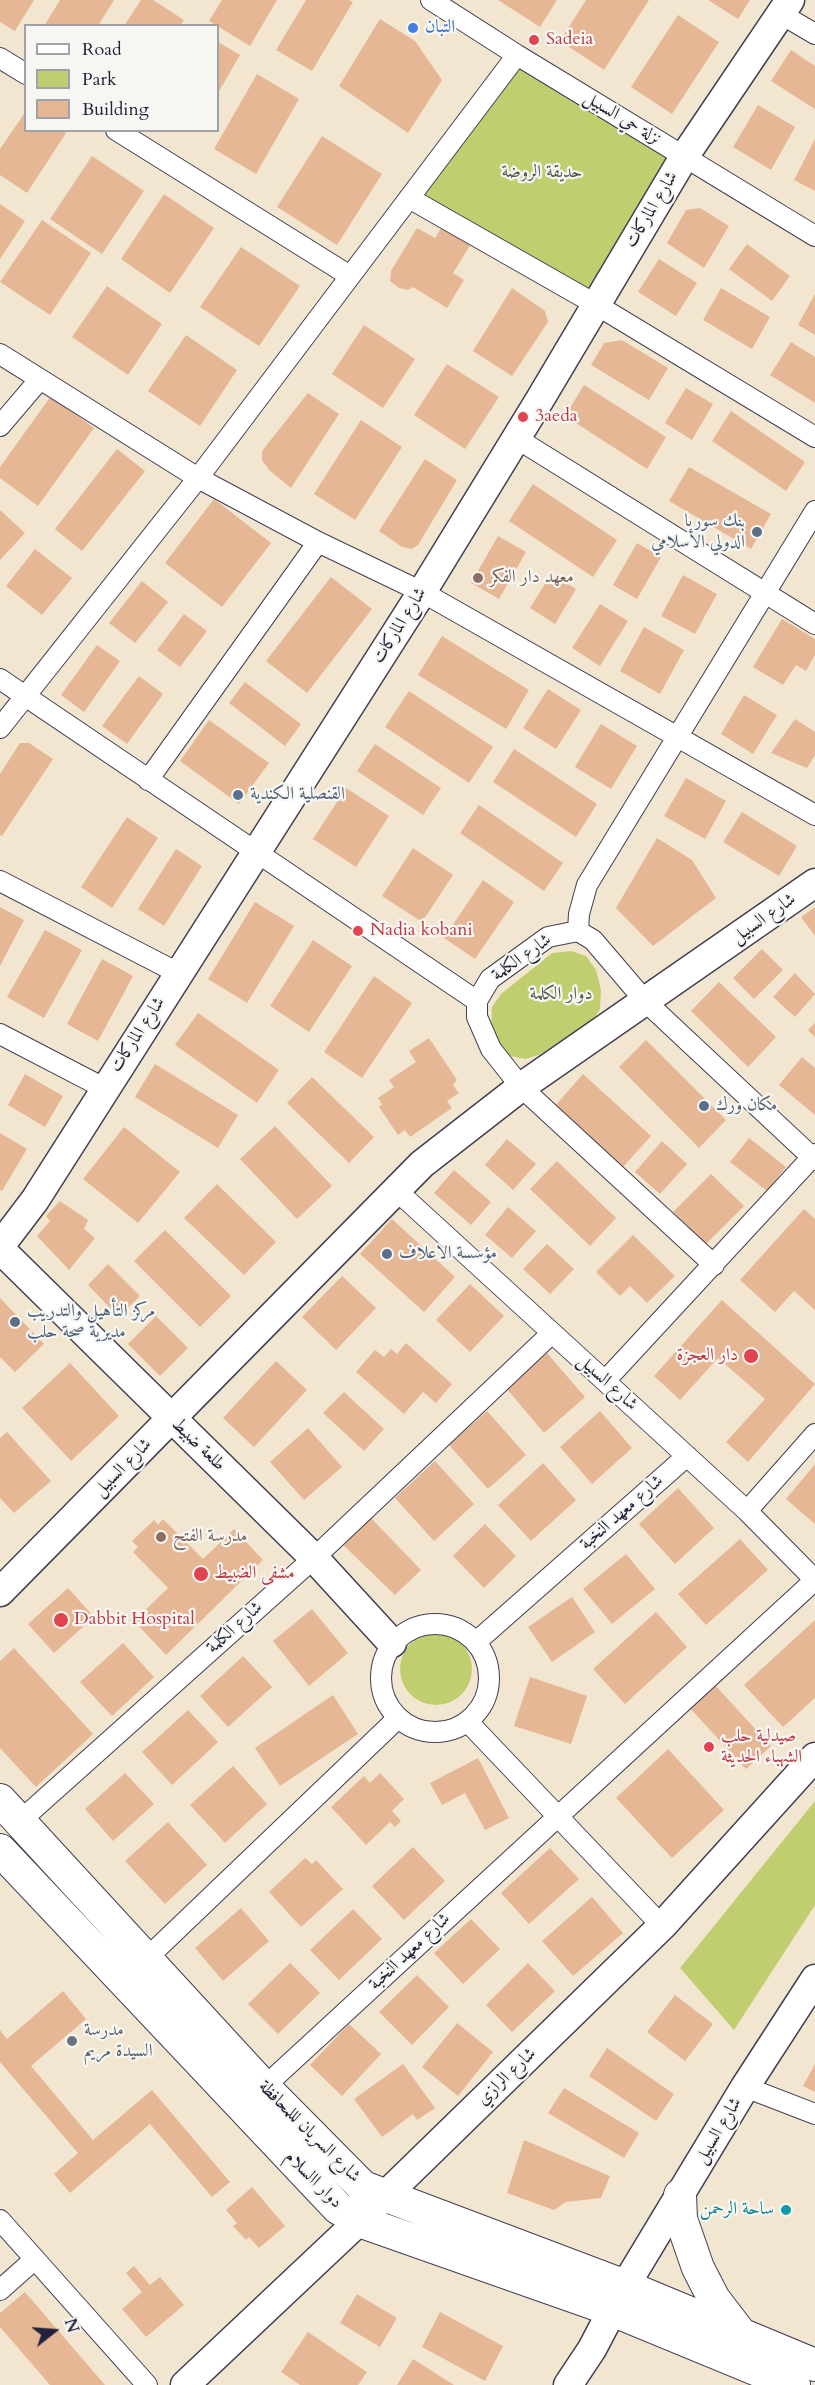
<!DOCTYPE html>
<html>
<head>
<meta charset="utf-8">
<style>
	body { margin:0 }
	#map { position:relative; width:815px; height:2385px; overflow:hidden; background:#f3e6d1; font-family:Cardo,serif }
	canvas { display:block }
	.legend { position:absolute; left:24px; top:24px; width:195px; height:108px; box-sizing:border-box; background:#f6f6f2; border:2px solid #a1a1a9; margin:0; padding:8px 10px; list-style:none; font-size:18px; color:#22223b }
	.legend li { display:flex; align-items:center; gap:12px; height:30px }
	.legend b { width:30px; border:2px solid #a1a1a9 }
	.north { position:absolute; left:24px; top:2301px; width:60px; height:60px; -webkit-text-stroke:4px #f6f6f2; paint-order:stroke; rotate:73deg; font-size:16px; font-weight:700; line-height:24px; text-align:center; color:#22223b }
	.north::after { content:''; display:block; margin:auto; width:21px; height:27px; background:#22223b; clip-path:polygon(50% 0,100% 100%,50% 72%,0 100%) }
</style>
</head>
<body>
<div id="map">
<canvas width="815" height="2385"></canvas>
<ul class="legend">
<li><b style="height:8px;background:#fff"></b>Road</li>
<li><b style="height:16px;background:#c0ce70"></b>Park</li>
<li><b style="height:16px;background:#e5b794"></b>Building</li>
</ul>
<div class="north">N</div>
</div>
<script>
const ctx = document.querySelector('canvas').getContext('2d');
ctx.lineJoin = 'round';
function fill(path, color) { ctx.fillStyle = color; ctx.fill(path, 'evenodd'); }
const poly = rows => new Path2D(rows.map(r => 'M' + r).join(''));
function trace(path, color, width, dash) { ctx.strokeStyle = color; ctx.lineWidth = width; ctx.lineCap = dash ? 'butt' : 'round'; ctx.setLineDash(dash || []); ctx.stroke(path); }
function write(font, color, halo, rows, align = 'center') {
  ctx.font = font + ' Cardo,Amiri,serif'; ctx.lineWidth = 4.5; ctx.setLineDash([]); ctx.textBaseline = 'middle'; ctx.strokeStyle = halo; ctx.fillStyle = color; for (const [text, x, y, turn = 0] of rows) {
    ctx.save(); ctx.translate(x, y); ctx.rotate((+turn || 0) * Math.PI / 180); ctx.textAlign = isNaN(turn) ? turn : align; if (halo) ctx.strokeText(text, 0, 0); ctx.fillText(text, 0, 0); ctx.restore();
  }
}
fill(poly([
	[517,55,684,157,595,304,409,198],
	[571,951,586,956,596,970,601,990,600,1009,594,1019,541,1054,526,1059,510,1056,496,1049,491,1032,492,1007,501,994,552,953],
	'400 1669a36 36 0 1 1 72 0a36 36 0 1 1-72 0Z',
	[815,1801,815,1905,734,2030,680,1968]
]), '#c0ce70');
fill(poly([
	[0,0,34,0,15,31,0,22],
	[60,0,114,0,98,26,44,26],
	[141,0,153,0,184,20,180,26,124,26],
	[222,0,277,0,250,46,209,21],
	[306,0,349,0,353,2,312,71,276,50],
	[498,0,557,0,540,27],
	[586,0,649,0,604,70,560,41],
	[708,0,750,0,738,19],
	[678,15,719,42,672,114,631,87],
	[380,19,415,41,442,80,408,133,339,86],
	[218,42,240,55,218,93],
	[791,50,815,66,815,109,771,81],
	[257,74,299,99,256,174,214,149],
	[758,105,795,127,771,170,733,147],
	[26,111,26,130,62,130,66,133,27,193,0,175,0,149],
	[322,136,382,174,337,245,277,207],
	[815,139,815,191,794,180],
	[92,156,144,191,102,254,50,219],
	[164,194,214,228,170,293,121,259],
	[0,204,25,221,0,259],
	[700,208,729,226,704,268,667,243,686,210],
	[42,220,91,253,50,315,0,282],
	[442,227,471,244,453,273,464,280,447,308,413,287,408,290,399,288,390,281,391,271,417,228,435,238],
	[747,244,790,276,772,301,729,269],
	[241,247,300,286,259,346,200,307],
	[659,259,697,283,676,316,638,292],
	[107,286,162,324,128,375,72,337],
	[512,288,545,311,548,322,512,376,473,351],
	[721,288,770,317,752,349,703,320],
	[815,294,815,335,798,325],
	[364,325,415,359,383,408,332,374],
	[186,335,237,370,200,426,148,391],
	[622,340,668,368,649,400,591,365,604,343],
	[791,342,815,357,815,403,770,375],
	[447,364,499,397,465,449,414,415],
	[584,385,666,437,647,469,565,416],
	[686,388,713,404,692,440,665,423],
	[308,393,339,414,291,488,269,470,262,460,262,451],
	[51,396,94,428,38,506,0,478,0,467],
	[731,411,805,462,786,491,712,441],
	[361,420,402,447,355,520,314,494],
	[117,449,145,471,82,551,55,529],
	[425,459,457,480,418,545,412,549,402,547,379,531],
	[689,467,771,514,751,549,669,501],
	[533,484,617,540,593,577,509,521],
	[214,499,271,543,222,607,165,563],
	[0,510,25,533,0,560],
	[498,536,526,552,499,599,471,583],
	[637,543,661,557,637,599,613,585],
	[35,549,72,578,42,615,6,586],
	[551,574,576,589,555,624,530,608],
	[683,575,717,594,695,634,661,616],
	[331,577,372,609,307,693,266,661],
	[142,581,168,602,135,643,109,623],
	[600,604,628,621,600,666,572,648],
	[184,614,207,631,180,667,157,650],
	[782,619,815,639,815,655,806,671,796,665,783,685,753,667],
	[644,627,684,650,660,694,620,671],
	[442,636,529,690,506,729,418,675],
	[97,645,120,661,84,712,61,695],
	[139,676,163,694,127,744,102,726],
	[245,682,301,724,285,746,229,703],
	[548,689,581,710,556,749,523,728],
	[409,691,493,747,469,783,385,727],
	[744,695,777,715,753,754,721,734],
	[795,719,815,732,815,755,807,768,771,753],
	[209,720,269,763,239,804,180,761],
	[601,724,637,746,611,789,575,767],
	[20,743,29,743,53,759,2,836,0,835,0,774],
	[375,744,441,788,423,815,357,771],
	[514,749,597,804,576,837,493,782],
	[686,778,726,801,705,839,664,816],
	[346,788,389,816,356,867,313,839],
	[479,805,563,863,544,891,460,833],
	[742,812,797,846,779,876,723,842],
	[127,817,158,838,112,908,81,887],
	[657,838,692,860,716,898,653,946,616,908],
	[413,848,453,875,422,922,382,896],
	[176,849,202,866,164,926,138,909],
	[483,880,514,902,475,959,444,938],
	[255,902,294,926,247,1003,208,979],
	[0,907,24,920,0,966],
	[815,907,815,936,801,917],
	[45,930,82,950,44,1018,7,997],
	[313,940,352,966,309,1032,270,1006],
	[762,949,783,970,754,999,733,978],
	[102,959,133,976,98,1041,67,1024],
	[795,973,815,994,795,1017,773,997],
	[374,976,412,1003,362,1078,324,1052],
	[719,982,776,1037,748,1067,691,1011],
	[198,1013,279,1070,257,1103,175,1045],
	[815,1023,815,1037,808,1030],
	[429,1038,457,1080,453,1085,459,1093,447,1101,452,1108,410,1137,405,1130,398,1135,379,1107,382,1104,378,1098,394,1087,389,1080,416,1062,409,1051],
	[646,1040,726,1120,699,1148,619,1067],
	[802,1057,815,1068,815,1115,779,1085],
	[155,1064,238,1115,218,1148,135,1097],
	[25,1074,63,1096,45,1127,8,1105],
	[583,1074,651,1136,623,1167,555,1106],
	[312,1077,374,1137,349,1163,287,1103],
	[275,1126,332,1186,297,1219,240,1159],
	[124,1127,180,1172,138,1223,83,1179],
	[0,1133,27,1149,2,1191,0,1190],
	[749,1138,786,1167,767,1191,730,1162],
	[507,1139,536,1164,513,1190,485,1165],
	[662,1141,687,1164,660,1194,635,1172],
	[557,1161,616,1218,590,1246,530,1189],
	[454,1170,491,1202,471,1225,434,1193],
	[711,1174,744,1206,706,1244,673,1212],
	[217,1184,276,1242,244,1275,184,1218],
	[60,1201,88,1220,84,1229,95,1238,69,1270,37,1236,50,1221,46,1216],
	[508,1207,536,1231,512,1258,485,1235],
	[804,1209,815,1219,815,1310,794,1291,775,1312,740,1280],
	[392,1219,455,1277,424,1312,360,1254],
	[165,1230,231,1296,200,1327,134,1261],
	[633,1235,675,1276,647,1303,630,1286,620,1296,596,1272],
	[547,1244,574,1269,550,1294,523,1269],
	[108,1264,140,1296,119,1317,88,1285],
	[342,1276,376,1308,336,1350,302,1317],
	[470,1284,504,1316,470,1352,436,1320],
	[0,1298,44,1344,15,1372,0,1357],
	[722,1300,815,1384,748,1462,726,1442,765,1399,718,1358,680,1400,654,1376],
	[156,1316,188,1348,160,1376,128,1344],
	[406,1343,452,1384,436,1403,423,1392,404,1414,356,1372,375,1350,384,1357,391,1349,397,1354],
	[547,1353,585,1397,544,1433,506,1388],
	[276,1361,307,1390,254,1447,223,1418],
	[70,1363,119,1416,71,1461,22,1408],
	[344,1392,384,1429,364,1451,323,1413],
	[487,1411,526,1455,488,1489,449,1445],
	[600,1411,632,1448,592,1484,560,1447],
	[308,1428,342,1467,304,1500,270,1462],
	[7,1432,51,1481,14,1513,0,1498,0,1438],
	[435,1461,474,1504,434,1541,395,1498],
	[543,1463,576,1500,531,1541,498,1505],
	[815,1464,815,1524,786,1499],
	[678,1488,714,1528,675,1564,639,1524],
	[370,1517,421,1570,395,1595,342,1544],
	[163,1519,203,1559,234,1529,263,1560,166,1655,134,1621,168,1588,133,1552,138,1547,132,1541,154,1520,158,1525],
	[485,1524,516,1556,484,1588,453,1556],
	[740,1539,768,1570,706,1625,678,1594],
	[626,1554,655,1589,612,1624,583,1589],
	[68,1588,94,1617,54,1653,28,1624],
	[572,1597,595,1632,552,1662,528,1627],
	[312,1609,348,1653,309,1686,273,1641],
	[656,1612,687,1647,625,1704,593,1669],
	[815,1620,815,1698,783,1727,744,1685],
	[123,1643,154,1677,112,1716,80,1682],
	[14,1648,93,1734,36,1787,0,1748,0,1661],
	[243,1656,272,1687,228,1727,200,1696],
	[530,1677,587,1696,571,1744,514,1726],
	[713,1683,771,1746,746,1769,688,1706],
	[333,1695,358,1734,280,1786,255,1748],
	[188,1710,218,1742,172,1785,142,1752],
	[668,1749,724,1810,672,1858,616,1798],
	[478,1758,509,1818,485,1830,465,1793,442,1805,430,1783],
	[233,1766,267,1804,225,1843,190,1805],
	[125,1773,154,1804,113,1841,85,1809],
	[380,1773,404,1799,392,1811,401,1821,395,1827,390,1822,366,1845,331,1807,364,1776,370,1783],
	[168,1822,207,1865,165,1904,125,1861],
	[413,1847,445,1881,404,1920,372,1886],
	[550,1848,579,1879,529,1924,501,1893],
	[305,1858,312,1864,316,1860,343,1889,301,1927,269,1892],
	[592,1897,623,1933,573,1976,542,1941],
	[241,1908,269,1941,223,1981,195,1948],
	[353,1909,382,1939,339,1980,310,1950],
	[471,1919,500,1949,463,1984,434,1953],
	[290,1963,320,1993,278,2034,248,2004],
	[528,1963,555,1991,512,2032,486,2005],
	[417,1975,449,2007,412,2045,379,2012],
	[63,1991,86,2019,31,2066,93,2140,152,2090,230,2182,212,2197,150,2124,70,2193,54,2174,78,2153,0,2062,0,2030,7,2039],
	[675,1995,713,2024,685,2061,647,2032],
	[457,2023,493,2052,458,2096,422,2067],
	[349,2024,381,2054,342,2096,310,2065],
	[607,2048,674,2094,656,2121,589,2076],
	[403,2064,435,2108,417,2120,413,2114,382,2137,354,2099],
	[815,2064,815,2092,803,2086],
	[564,2088,639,2133,624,2158,548,2113],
	[524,2140,610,2176,601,2198,566,2202,554,2210,507,2193],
	[252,2187,285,2226,259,2248,249,2237,246,2240,233,2226,237,2223,226,2210],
	[134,2266,150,2285,160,2277,184,2305,146,2337,122,2309,142,2292,126,2273],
	[25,2292,105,2385,50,2385,0,2327,0,2313],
	[357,2294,397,2318,380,2347,340,2323],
	[440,2312,503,2346,485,2381,422,2347],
	[308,2332,367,2372,358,2385,300,2385,281,2372],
	[413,2359,454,2385,397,2385]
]), '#e5b794');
const street = poly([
	[431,0,517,55,815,236],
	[781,14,815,34],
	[0,58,26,74],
	[116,130,350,276],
	[409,198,595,304,815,437],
	[0,354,198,478,318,542,422,592,815,815],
	[0,426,40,379],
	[516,438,815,624],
	[0,679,477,1001],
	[0,728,198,478,517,55],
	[148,780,318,542],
	[0,881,178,973],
	[578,931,579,914,587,885,815,511],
	[0,1034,104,1088],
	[396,1190,747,1511,815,1580],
	[714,1265,521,1087,491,1049,477,1017,477,1001,490,979,548,937,578,931,593,940,646,1002,815,1160],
	[605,1381,815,1154],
	[747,1511,815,1434],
	'381 1678a54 54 0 1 1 108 0a54 54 0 1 1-108 0Z',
	[476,1642,687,1456],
	[468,1722,662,1926],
	[20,1821,314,1558,552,1333],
	[146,1959,398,1718],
	[264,2087,815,1580],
	[745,2087,815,2114],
	[0,2220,147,2385],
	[0,2290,35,2259]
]);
const secondary = poly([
	[0,1246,35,1200,422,592,539,401,684,157,790,0],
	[0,1249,314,1558,392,1643],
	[0,1592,422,1164,521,1087,815,883],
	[185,2385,359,2221,662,1926,815,1757],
	[568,2385,592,2349,625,2286,745,2087,815,1979]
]);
const primary = poly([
	[0,1800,264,2087,363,2187,625,2286,815,2365],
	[0,1850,338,2208,359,2221,612,2310,794,2385],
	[680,2195,681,2219,698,2268,714,2299,740,2333]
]);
trace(street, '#413f52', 22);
trace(secondary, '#413f52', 31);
trace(primary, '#413f52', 34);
trace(street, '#fff', 20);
trace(secondary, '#fff', 28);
trace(primary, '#fff', 32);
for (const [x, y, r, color] of [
	[413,28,6,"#3f7fe0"],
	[534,40,6,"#e0444e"],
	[523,417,6,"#e0444e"],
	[757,532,6,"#5c6f8a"],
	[478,578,6,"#8d6e63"],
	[238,795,6,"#5c6f8a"],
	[358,931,6,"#e0444e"],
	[704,1106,6,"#5c6f8a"],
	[387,1254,6,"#5c6f8a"],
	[15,1322,6,"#5c6f8a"],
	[751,1356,8,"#e0444e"],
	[161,1537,6,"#8d6e63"],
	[201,1574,8,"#e0444e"],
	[61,1620,8,"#e0444e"],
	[709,1747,6,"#e0444e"],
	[72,2041,6,"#6b7280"],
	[786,2210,6,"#0f9aa8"]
]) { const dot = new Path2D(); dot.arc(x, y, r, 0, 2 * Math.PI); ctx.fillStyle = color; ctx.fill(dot); trace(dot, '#f6f6f2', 2); }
write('18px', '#366cbe', '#f6f6f2', [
	["التبان",425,28]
], 'left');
write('18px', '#be3a42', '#f6f6f2', [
	["Sadeia",546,40],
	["3aeda",535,417],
	["Nadia kobani",370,931],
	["دار العجزة",738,1356,"right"],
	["مشفى الضبيط",214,1574],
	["Dabbit Hospital",74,1620],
	["صيدلية حلب",721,1737],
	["الشهباء الحديثة",721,1758]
], 'left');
write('18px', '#22223b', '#f6f6f2', [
	["نزلة حي السبيل",622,119,31],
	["شارع الماركات",652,210,-59],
	["شارع الماركات",400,626,-58],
	["شارع السبيل",764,919,-35],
	["شارع الكلمة",522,958,-35],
	["شارع الماركات",138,1035,-57],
	["شارع السبيل",607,1383,42],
	["طلعة ضبيط",198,1445,44],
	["شارع السبيل",123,1468,-45],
	["شارع معهد النخبة",622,1513,-41],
	["شارع الكلمة",235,1628,-42],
	["شارع معهد النخبة",410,1952,-43],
	["شارع الرازي",507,2077,-44],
	["شارع السبيل",719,2131,-59],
	["شارع السريان لللمحافظة",309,2132,45],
	["دوار االسلام",313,2180,45]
]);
write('18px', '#51564b', '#f6f6f2', [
	["حديقة الروضة",542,173],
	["دوار الكلمة",561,995]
]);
write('18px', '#4e5e75', '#f6f6f2', [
	["بنك سوريا",745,522,"right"],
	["الدولي الأسلامي",745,543,"right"],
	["القنصلية الكندية",250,795],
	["مكان ورك",716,1106],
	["مؤسسة الاعلاف",399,1254],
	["مركز التأهيل والتدريب",27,1312],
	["مديرية صحة حلب",27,1333]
], 'left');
write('18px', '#785e54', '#f6f6f2', [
	["معهد دار الفكر",490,578],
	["مدرسة الفتح",173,1537]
], 'left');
write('18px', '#5b616d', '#f6f6f2', [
	["مدرسة",84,2031],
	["السيدة مريم",84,2052]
], 'left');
write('18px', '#0d838f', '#f6f6f2', [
	["ساحة الرحمن",774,2210]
], 'right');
</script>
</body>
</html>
